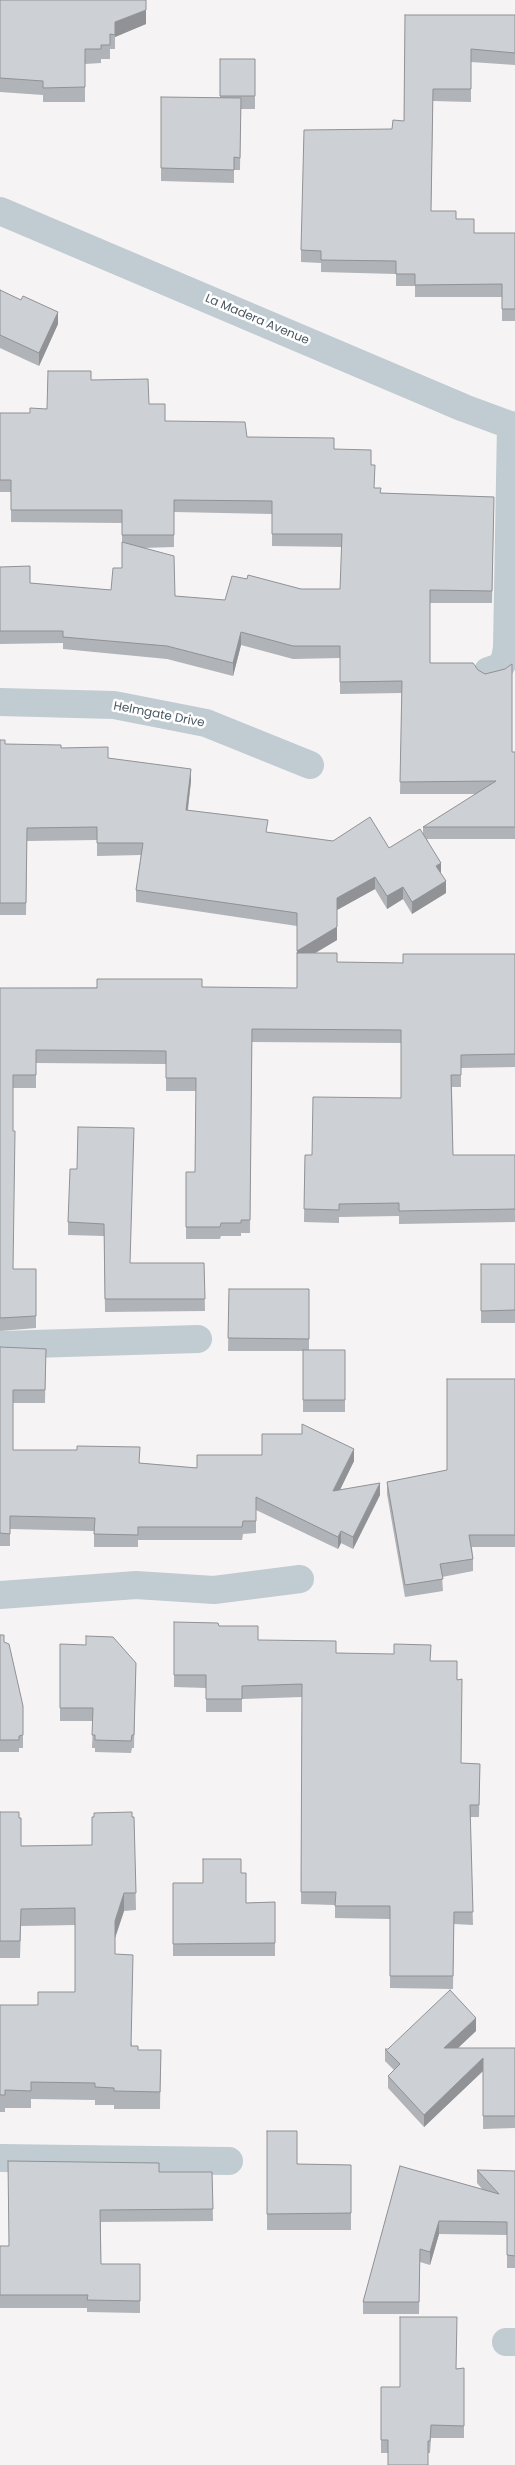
<!DOCTYPE html>
<html>
<head>
<meta charset="utf-8">
<style>
	body { margin:0 }
	canvas { display:block; background:#f5f3f3 }
</style>
</head>
<body>
<canvas width="515" height="2465"></canvas>
<script>
const ctx = document.querySelector('canvas').getContext('2d');
ctx.lineJoin = 'round';
const poly = rows => new Path2D(rows.map(r => 'M' + r).join(''));
function trace(path, color, width, dash) { ctx.strokeStyle = color; ctx.lineWidth = width; ctx.lineCap = dash ? 'butt' : 'round'; ctx.setLineDash(dash || []); ctx.stroke(path); }
function fill(path, color) { ctx.fillStyle = color; ctx.fill(path, 'evenodd'); }
function write(font, color, halo, rows, align = 'center') {
  ctx.font = font + ' Poppins,sans-serif'; ctx.lineWidth = 5; ctx.setLineDash([]); ctx.textBaseline = 'middle'; ctx.strokeStyle = halo; ctx.fillStyle = color; for (const [text, x, y, turn = 0] of rows) {
    ctx.save(); ctx.translate(x, y); ctx.rotate((+turn || 0) * Math.PI / 180); ctx.textAlign = isNaN(turn) ? turn : align; if (halo) ctx.strokeText(text, 0, 0); ctx.fillText(text, 0, 0); ctx.restore();
  }
}
trace(poly([
	[0,211,464,408,515,427],
	[488,671,500,667,505,659,507,648,511,425],
	[0,702,114,705,206,723,310,765],
	[0,1345,198,1339],
	[0,1595,136,1585,214,1590,300,1579],
	[0,2158,229,2161],
	[506,2342,515,2342]
]), '#c1cbd2', 28);
fill(poly([
	[0,0,146,24,115,37,115,49,110,49,110,59,101,59,101,63,85,64,85,102,43,102,43,95,0,92],
	[405,15,515,15,515,65,471,62,471,102,433,101,431,211,456,219,474,233,515,233,515,321,502,321,502,297,415,297,415,286,396,286,396,274,321,272,321,263,301,262,301,250,392,129,404,121],
	[220,59,255,59,255,109,241,109,240,170,234,170,234,183,161,181,161,97,220,98],
	[0,290,58,324,39,366,0,348],
	[91,380,149,404,165,421,247,437,334,449,371,465,374,488,380,493,494,497,492,603,430,603,430,663,512,752,515,752,515,839,427,839,441,874,446,893,412,914,403,899,387,909,375,889,337,910,337,940,315,953,337,962,403,963,515,954,515,1067,461,1068,461,1087,452,1087,453,1155,515,1155,515,1222,399,1224,399,1216,339,1217,339,1223,304,1222,305,1155,312,1155,401,1098,401,1043,252,1042,250,1233,241,1233,241,1236,221,1236,220,1239,186,1239,186,1172,195,1172,196,1091,166,1091,166,1064,36,1063,36,1088,13,1088,13,1269,36,1269,36,1328,0,1331,0,988,202,987,297,988,297,926,136,902,136,890,141,855,97,856,97,840,27,841,26,915,0,915,0,740,5,744,61,748,108,758,191,781,188,810,268,833,389,848,423,834,423,827,476,794,400,794,402,693,340,694,340,658,293,659,241,645,233,676,167,659,63,649,63,643,0,644,0,567,30,583,111,590,122,568,122,523,11,522,11,492,0,492,0,413,30,413,47,409],
	[174,512,272,514,272,546,342,547,340,589,301,589,247,579,225,600,175,596,142,548,174,547],
	[77,1169,130,1263,204,1263,205,1311,105,1312,104,1236,68,1235,68,1222],
	[481,1264,515,1264,515,1323,481,1323],
	[229,1289,309,1289,309,1350,345,1350,345,1412,303,1412,303,1351,228,1351],
	[0,1347,46,1349,45,1403,13,1403,13,1450,140,1463,197,1468,354,1461,340,1490,380,1495,353,1549,341,1543,338,1549,256,1510,256,1533,243,1534,242,1540,138,1540,138,1547,94,1547,94,1531,10,1529,10,1546,0,1546],
	[515,1379,515,1547,472,1547,473,1559,473,1571,442,1577,443,1591,405,1597,387,1494,387,1482,447,1470],
	[174,1622,219,1626,258,1640,336,1653,431,1661,457,1680,461,1763,480,1764,479,1817,470,1817,473,1925,454,1924,453,1989,390,1988,390,1919,335,1918,335,1905,301,1904,302,1697,242,1699,242,1712,206,1712,206,1688,174,1687],
	[0,1635,4,1642,23,1706,23,1748,19,1748,19,1752,0,1752],
	[60,1644,136,1663,134,1748,132,1748,131,1753,95,1752,95,1748,92,1748,93,1721,60,1721],
	[0,1812,21,1846,92,1845,92,1817,134,1817,136,1910,124,1911,115,1938,115,1954,132,2046,138,2050,161,2050,160,2109,114,2109,114,2105,95,2105,95,2100,31,2099,31,2108,5,2108,5,2112,0,2112,0,2005,38,2005,75,1992,75,1925,21,1926,20,1958,0,1958],
	[241,1873,246,1903,275,1902,275,1956,173,1956,173,1883,203,1883],
	[476,2031,458,2048,515,2048,515,2128,483,2129,483,2071,424,2127,388,2088,388,2076,394,2070,385,2061,385,2049,388,2049],
	[267,2131,297,2164,351,2165,351,2230,267,2230],
	[400,2166,483,2190,477,2183,477,2170,515,2171,515,2268,507,2268,507,2235,439,2234,430,2265,420,2262,419,2314,363,2314,363,2302],
	[159,2172,212,2172,213,2221,101,2222,101,2264,140,2264,140,2313,87,2312,87,2308,0,2308,0,2246,9,2246],
	[464,2368,464,2438,431,2438,430,2453,381,2453,381,2387,400,2387,456,2369]
]), '#b0b3b7');
fill(poly([
	[146,10,146,24,115,37,115,22],
	[58,312,58,324,39,366,39,353],
	[241,632,241,645,233,676,233,663],
	[191,769,191,781,186,822,186,810],
	[441,863,441,875,436,866],
	[375,877,375,889,337,910,337,940,297,964,297,951,337,898],
	[446,881,446,893,412,914,412,902],
	[403,887,403,899,387,909,387,896],
	[354,1449,354,1461,333,1504,333,1491],
	[380,1483,380,1495,353,1549,353,1537],
	[341,1531,341,1543,338,1549,338,1537],
	[124,1893,124,1911,115,1938,115,1921],
	[476,2018,476,2031,444,2061,444,2048],
	[483,2058,483,2071,424,2127,424,2115],
	[439,2221,439,2234,430,2265,430,2252]
]), '#909295');
const building = poly([
	[0,0,146,0,146,10,115,22,115,35,110,34,110,45,101,45,101,49,85,49,85,87,43,88,43,81,0,78,0,0],
	[405,15,515,15,515,53,471,49,471,89,433,89,431,211,456,211,456,219,474,219,474,233,515,233,515,309,502,309,502,284,415,285,415,274,396,274,396,261,321,260,321,251,301,250,304,130,392,129,393,120,404,121,405,15],
	[220,59,255,59,255,96,220,96,220,59],
	[161,97,241,98,240,158,234,157,234,170,161,168,161,97],
	[0,290,21,300,23,296,58,312,39,353,0,335,0,290],
	[48,371,91,371,91,380,148,379,149,404,165,404,165,421,245,422,247,437,334,438,334,449,371,450,371,465,375,465,374,488,381,488,380,493,494,497,492,591,430,590,430,663,473,663,478,670,485,674,505,669,512,664,512,752,515,752,515,827,423,827,496,781,400,782,402,681,340,682,340,646,293,646,241,632,233,663,167,646,63,637,63,631,0,631,0,567,30,566,30,583,111,590,113,568,122,568,122,542,174,556,175,596,225,600,232,576,247,579,248,575,301,589,340,589,342,534,272,534,272,501,174,500,174,535,122,535,122,510,11,510,11,480,0,480,0,413,30,413,30,408,47,409,48,371],
	[0,740,5,740,5,744,61,745,61,748,108,747,108,758,191,769,186,810,268,820,266,832,333,841,370,817,389,848,420,829,441,863,436,866,446,881,412,902,403,887,387,896,375,877,337,898,337,927,297,951,297,913,136,890,143,843,97,843,97,827,27,828,26,903,0,903,0,740],
	[297,953,337,953,337,962,403,963,403,954,515,954,515,1054,461,1055,461,1075,451,1075,453,1155,515,1155,515,1209,399,1211,399,1203,339,1204,339,1210,304,1209,305,1155,312,1155,313,1097,401,1098,401,1030,252,1029,250,1220,241,1220,241,1223,221,1223,220,1227,186,1227,186,1172,195,1172,196,1078,166,1078,166,1051,36,1050,36,1075,13,1075,13,1131,15,1131,13,1269,36,1269,36,1316,0,1318,0,988,97,988,97,979,202,979,202,987,297,988,297,953],
	[78,1127,134,1128,130,1263,204,1263,205,1299,105,1299,104,1224,68,1222,70,1169,77,1169,78,1127],
	[481,1264,515,1264,515,1310,481,1311,481,1264],
	[229,1289,309,1289,309,1339,228,1338,229,1289],
	[0,1347,46,1349,45,1390,13,1390,13,1450,77,1450,77,1446,140,1447,139,1463,197,1468,197,1455,262,1455,262,1434,302,1434,302,1424,354,1449,333,1491,380,1483,353,1537,341,1531,338,1537,256,1497,256,1521,243,1521,242,1527,138,1527,138,1535,94,1534,95,1518,10,1516,10,1534,0,1533,0,1347],
	[303,1350,345,1350,345,1400,303,1400,303,1350],
	[447,1379,515,1379,515,1535,469,1535,473,1559,440,1564,443,1579,405,1585,387,1482,447,1470,447,1379],
	[174,1622,218,1623,219,1626,258,1626,258,1640,336,1641,336,1653,394,1654,394,1644,431,1645,430,1661,457,1661,457,1680,462,1679,461,1763,480,1764,479,1805,470,1805,473,1912,454,1912,453,1976,390,1976,390,1906,335,1906,336,1892,301,1892,302,1684,242,1686,242,1699,206,1699,206,1675,174,1675,174,1622],
	[0,1635,4,1635,4,1642,9,1644,23,1706,23,1735,19,1736,19,1740,0,1740,0,1635],
	[86,1636,113,1637,136,1663,134,1735,132,1735,131,1741,95,1740,95,1735,92,1735,93,1708,60,1708,60,1644,86,1645,86,1636],
	[0,1812,19,1812,19,1818,21,1818,21,1846,92,1845,92,1817,94,1817,94,1813,132,1812,132,1817,134,1817,136,1893,124,1893,115,1921,115,1954,133,1955,131,2046,138,2046,138,2050,161,2050,160,2092,114,2091,114,2088,95,2087,95,2083,31,2082,31,2091,5,2090,5,2095,0,2095,0,2005,38,2005,38,1992,75,1992,75,1908,21,1909,20,1941,0,1941,0,1812],
	[203,1859,241,1859,241,1873,246,1873,246,1903,275,1902,275,1943,173,1944,173,1883,203,1883,203,1859],
	[450,1990,476,2018,444,2048,515,2048,515,2116,483,2116,483,2058,424,2115,388,2076,400,2064,385,2049,388,2049,450,1990],
	[267,2131,297,2131,297,2164,351,2165,351,2213,267,2214,267,2131],
	[8,2161,159,2163,159,2172,212,2172,213,2209,100,2210,101,2264,140,2264,140,2301,87,2300,88,2295,0,2295,0,2246,9,2246,8,2161],
	[400,2166,499,2194,477,2170,515,2171,515,2256,507,2255,507,2222,439,2221,430,2252,420,2249,419,2302,363,2302,400,2166],
	[400,2317,457,2317,456,2369,464,2368,464,2426,431,2425,430,2441,428,2441,428,2465,388,2465,388,2440,381,2440,381,2387,400,2387,400,2317]
]);
fill(building, '#cdd0d5');
trace(building, '#909295', 1);
write('12px', '#495761', '#fff', [
	["La Madera Avenue",257,320,23],
	["Helmgate Drive",159,715,11]
]);
</script>
</body>
</html>
